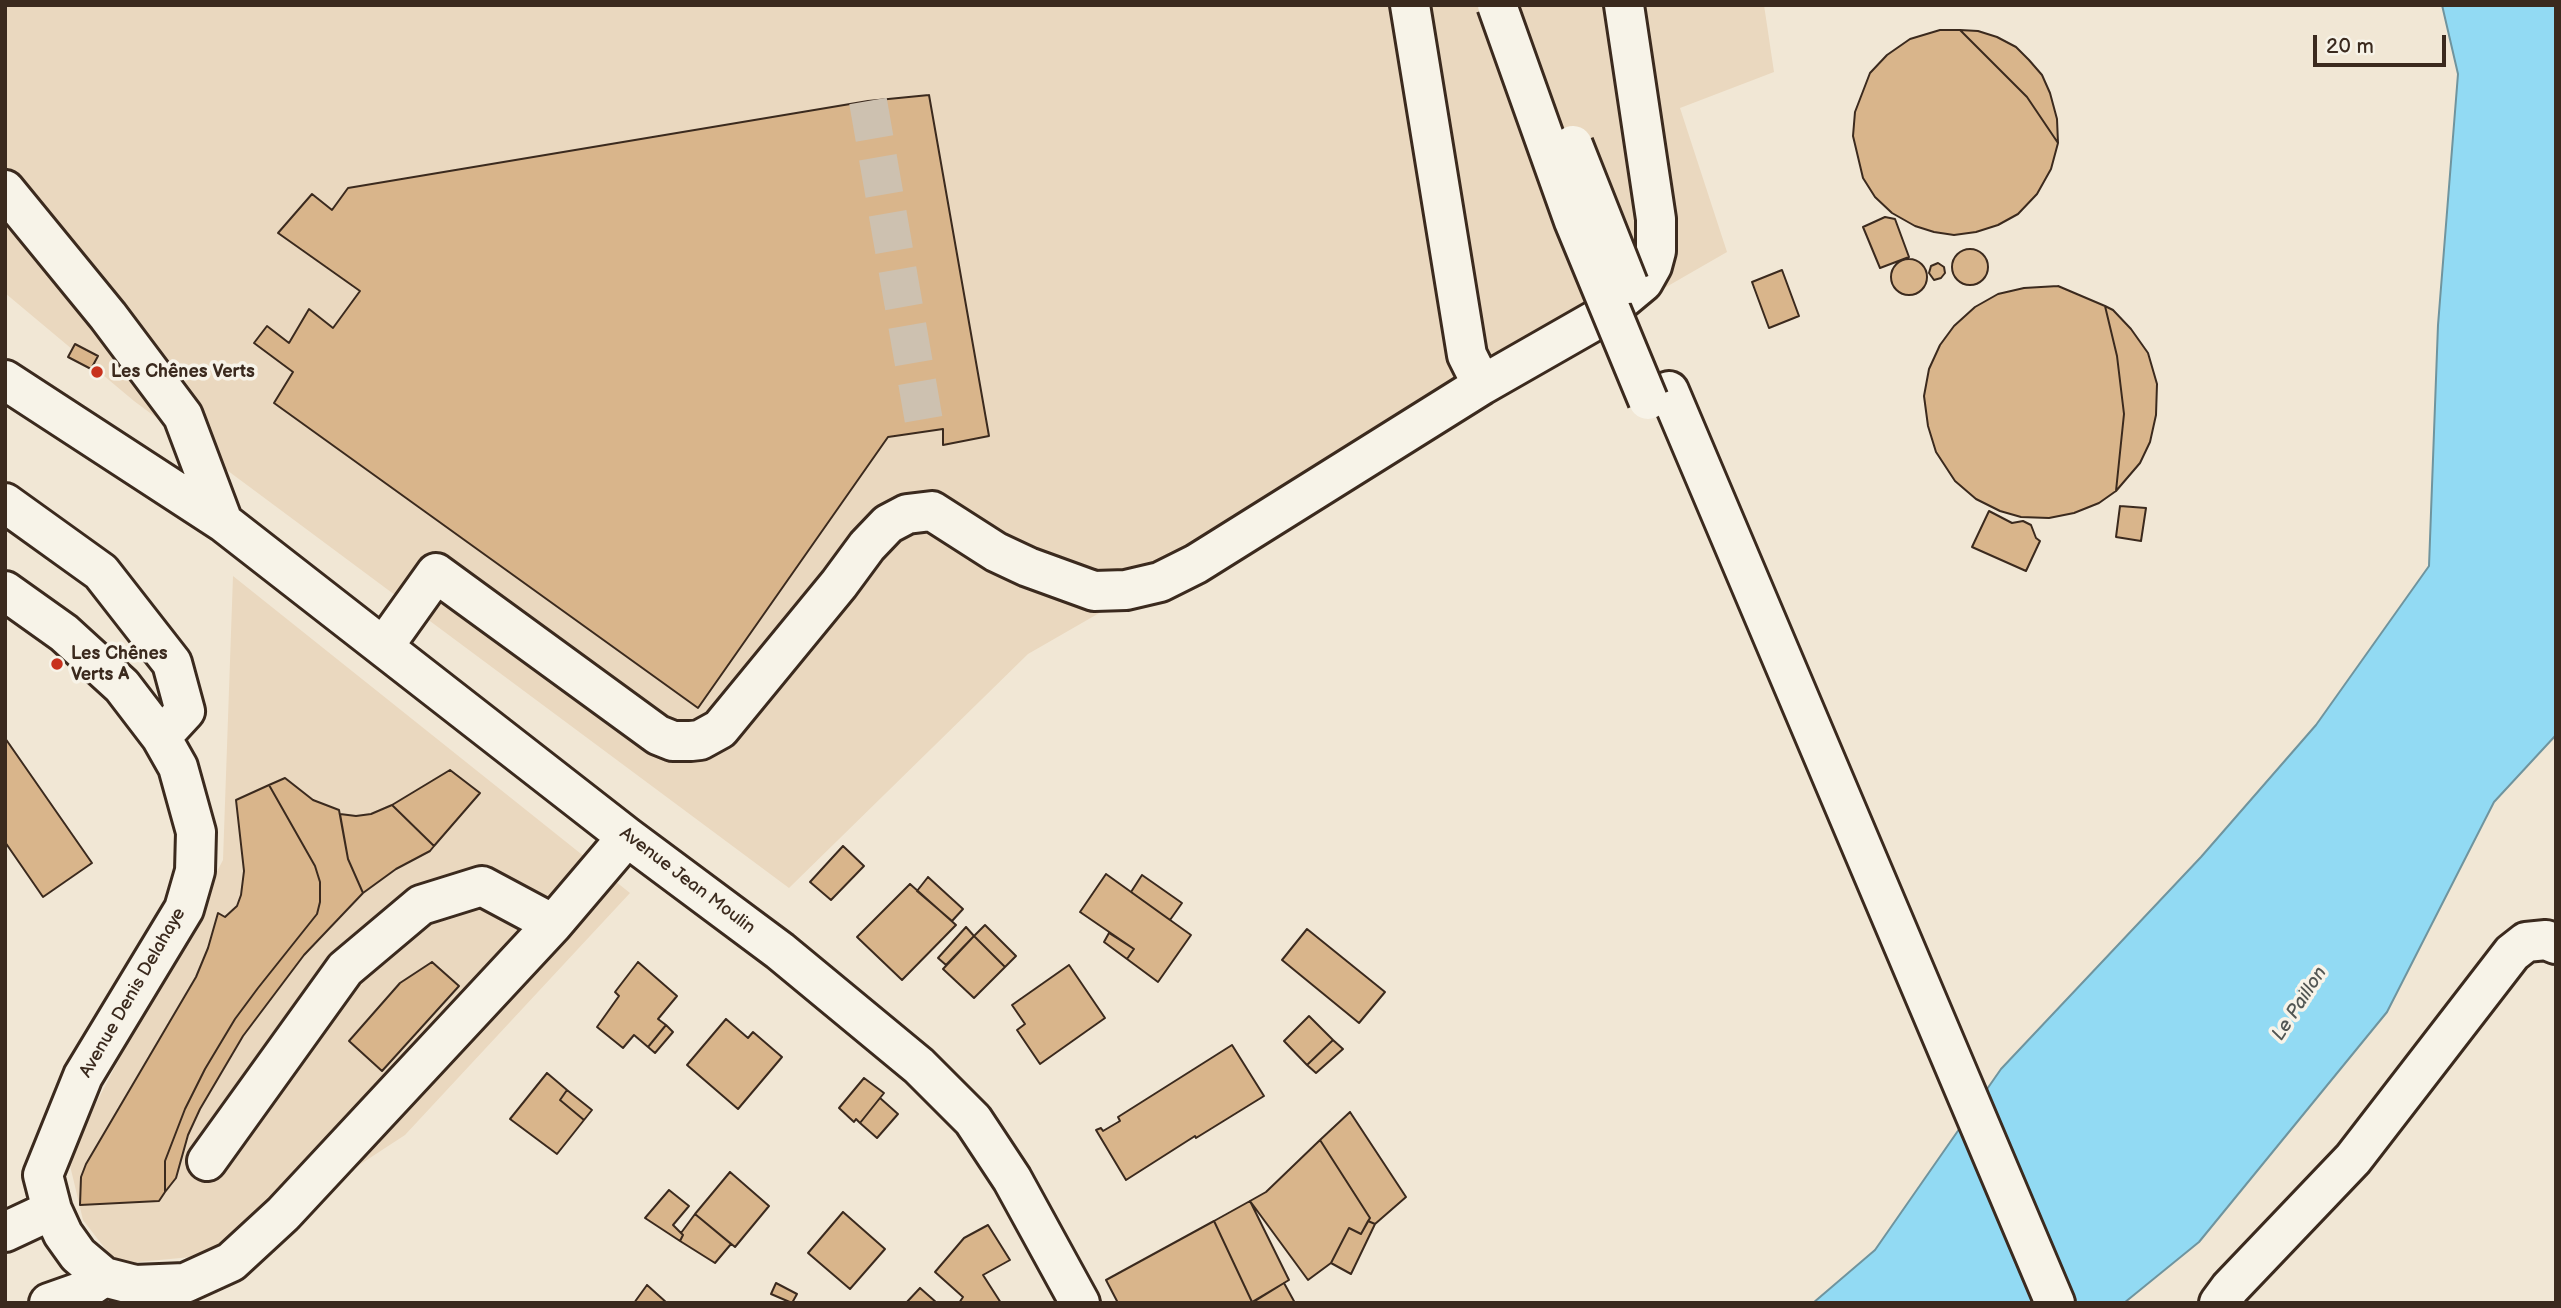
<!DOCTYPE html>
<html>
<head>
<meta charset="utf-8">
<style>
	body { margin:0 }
	#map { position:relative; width:2561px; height:1308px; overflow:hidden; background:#f1e7d5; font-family:"Balsamiq Sans",sans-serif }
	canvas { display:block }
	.frame { position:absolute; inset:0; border:7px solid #3b2a1e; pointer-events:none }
	.scale { position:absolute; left:2313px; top:35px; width:133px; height:32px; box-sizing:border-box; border:4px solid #3b2a1e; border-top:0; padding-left:9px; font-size:21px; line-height:24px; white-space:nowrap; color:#3b2a1e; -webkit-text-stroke:5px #f7f3e8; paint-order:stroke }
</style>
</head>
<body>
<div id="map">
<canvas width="2561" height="1308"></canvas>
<div class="frame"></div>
<div class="scale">20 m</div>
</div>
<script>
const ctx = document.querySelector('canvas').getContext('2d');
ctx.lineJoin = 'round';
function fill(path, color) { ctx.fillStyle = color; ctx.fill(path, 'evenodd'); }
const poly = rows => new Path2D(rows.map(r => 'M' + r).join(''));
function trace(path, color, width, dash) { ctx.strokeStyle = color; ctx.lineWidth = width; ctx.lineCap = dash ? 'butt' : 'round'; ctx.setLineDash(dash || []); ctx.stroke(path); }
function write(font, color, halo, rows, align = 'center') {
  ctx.font = font + ' "Balsamiq Sans",sans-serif'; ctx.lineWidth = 7; ctx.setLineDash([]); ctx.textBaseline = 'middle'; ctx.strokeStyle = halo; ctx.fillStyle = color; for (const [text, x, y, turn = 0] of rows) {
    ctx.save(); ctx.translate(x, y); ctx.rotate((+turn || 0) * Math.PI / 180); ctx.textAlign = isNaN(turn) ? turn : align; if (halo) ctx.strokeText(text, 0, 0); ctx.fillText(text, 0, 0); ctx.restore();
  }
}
fill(poly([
	[5,5,1764,5,1774,72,1680,108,1727,252,1028,654,789,888,134,401,5,293],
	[233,576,630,893,405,1135,223,1254,117,1264,83,1220,68,1157,223,860]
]), '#ead8bf');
const water = poly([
	[2442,5,2556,5,2556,735,2494,802,2387,1012,2199,1242,2124,1303,1813,1303,1875,1250,2001,1069,2201,857,2316,725,2429,566,2438,325,2458,74,2442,5]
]);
fill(water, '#92daf3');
trace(water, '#6f949e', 2);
const building = poly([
	[1940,30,1960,30,2027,97,2058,143,2051,169,2037,194,2018,214,1998,225,1976,232,1954,235,1934,232,1915,226,1892,213,1875,197,1863,178,1853,136,1855,112,1870,73,1887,55,1910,39,1940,30],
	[1960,30,1978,31,1997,37,2016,47,2029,60,2042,75,2050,93,2057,119,2058,143,2027,97,1960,30],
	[929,95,989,436,943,445,943,429,888,437,698,708,274,403,293,372,254,343,267,326,289,343,309,309,333,328,360,291,278,233,312,194,332,210,348,188,868,101,929,95],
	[1885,217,1895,219,1909,257,1880,268,1863,227,1885,217],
	'1952 267a18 18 0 1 1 36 0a18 18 0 1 1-36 0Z',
	'1891 277a18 18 0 1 1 36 0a18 18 0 1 1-36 0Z',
	[1938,263,1944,267,1945,273,1941,278,1934,280,1929,273,1931,266,1938,263],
	[1782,270,1799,316,1769,328,1752,282,1782,270],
	[2058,286,2105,306,2117,356,2124,414,2116,491,2099,503,2074,513,2049,518,2021,517,2000,511,1976,499,1955,481,1936,452,1928,426,1924,396,1929,369,1940,345,1954,326,1975,307,1998,294,2024,288,2058,286],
	[2105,306,2113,310,2131,329,2148,353,2157,384,2156,415,2150,442,2140,463,2116,491,2124,414,2117,356,2105,306],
	[75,344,98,356,91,369,68,357,75,344],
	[2120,506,2146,508,2141,541,2116,537,2120,506],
	[1989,511,2012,523,2023,521,2031,525,2036,538,2040,541,2026,571,1972,547,1989,511],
	[5,738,92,863,43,897,5,842,5,738],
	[450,770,480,793,434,846,392,805,450,770],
	[285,778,313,800,339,810,348,859,363,893,304,955,243,1036,200,1109,188,1135,176,1178,165,1192,165,1161,185,1109,205,1069,235,1019,258,988,317,914,320,902,320,882,315,866,269,785,285,778],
	[269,785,315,866,320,882,320,902,317,914,258,988,235,1019,205,1069,185,1109,165,1161,165,1192,159,1201,80,1205,81,1177,86,1164,196,977,208,948,218,913,225,917,237,906,241,895,244,871,236,800,269,785],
	[392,805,434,846,430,851,396,869,363,893,348,859,340,814,356,816,371,814,392,805],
	[843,846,864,866,831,900,810,882,843,846],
	[1106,874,1191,935,1158,982,1127,959,1134,949,1080,912,1106,874],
	[1142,875,1182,903,1170,920,1131,892,1142,875],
	[928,877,963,909,952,921,917,891,928,877],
	[910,884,956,925,902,980,857,937,910,884],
	[985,925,1016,956,1005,967,974,936,985,925],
	[966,927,974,936,946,965,938,958,966,927],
	[1307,929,1385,992,1359,1023,1282,960,1307,929],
	[1109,933,1134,949,1127,959,1104,942,1109,933],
	[974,936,1005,967,974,998,943,969,974,936],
	[432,962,459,986,382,1071,349,1041,400,983,432,962],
	[638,962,677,996,658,1019,666,1025,648,1047,634,1035,623,1048,597,1027,619,996,615,992,638,962],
	[1069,965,1105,1018,1040,1064,1017,1030,1025,1024,1012,1005,1069,965],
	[1309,1016,1333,1040,1307,1065,1284,1041,1309,1016],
	[726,1019,748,1038,753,1032,782,1057,738,1109,687,1065,726,1019],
	[666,1025,673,1032,655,1053,648,1047,666,1025],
	[1333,1040,1343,1049,1316,1073,1307,1065,1333,1040],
	[1232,1045,1264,1096,1196,1138,1195,1136,1126,1180,1096,1130,1101,1128,1103,1131,1120,1121,1118,1117,1232,1045],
	[547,1073,567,1090,560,1100,584,1120,557,1154,510,1119,547,1073],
	[864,1078,884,1093,860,1123,856,1119,854,1122,839,1108,864,1078],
	[567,1090,592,1110,584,1120,560,1100,567,1090],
	[880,1098,898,1114,877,1138,860,1123,880,1098],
	[1350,1112,1406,1197,1375,1224,1368,1221,1370,1218,1320,1140,1350,1112],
	[1320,1140,1370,1218,1361,1234,1349,1228,1331,1263,1308,1280,1250,1201,1266,1192,1320,1140],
	[730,1172,769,1206,735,1247,695,1214,730,1172],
	[669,1190,689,1206,673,1225,683,1235,680,1241,645,1218,669,1190],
	[1250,1201,1289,1280,1252,1302,1214,1221,1250,1201],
	[843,1212,885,1249,850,1289,808,1253,843,1212],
	[695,1214,731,1244,715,1263,680,1241,683,1235,681,1233,695,1214],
	[1214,1221,1252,1302,1118,1303,1106,1280,1214,1221],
	[1368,1221,1375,1224,1351,1274,1331,1263,1349,1228,1361,1234,1368,1221],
	[988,1225,1010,1260,983,1275,1001,1303,959,1303,963,1297,935,1272,964,1238,988,1225],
	[776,1283,797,1294,792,1303,771,1294,776,1283],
	[1284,1283,1295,1303,1256,1303,1255,1301,1284,1283],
	[647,1285,667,1303,634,1303,647,1285],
	[920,1288,937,1303,906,1303,920,1288]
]);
fill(building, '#d9b58b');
trace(building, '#3b2a1e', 2);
trace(poly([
	[868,101,926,433]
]), '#cdc1b0', 38, [38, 19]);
const minor = poly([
	[1410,5,1467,355,1482,385],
	[5,190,108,316,183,416,223,522],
	[5,380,223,522,627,837,780,951,919,1066,973,1120,1012,1179,1080,1303],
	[5,503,101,572,172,663,185,711,161,737],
	[5,591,64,633,122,686,161,737,178,767,196,832,195,871,184,909,83,1076,43,1175,52,1210,63,1234,78,1255,104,1277,135,1285,185,1283,231,1262,283,1214,553,924,627,837],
	[384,646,436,573,658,735,673,741,691,741,700,740,720,729,839,584,867,546,888,524,907,514,932,511,996,552,1028,567,1094,591,1126,590,1160,582,1196,564,1482,385,1601,317,1643,282,1652,266,1656,251,1656,219,1624,5],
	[207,1161,345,969,421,905,482,886,553,924],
	[5,1232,52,1210],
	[49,1303,83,1291,104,1277],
	[2219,1303,2230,1288,2353,1159,2512,953,2526,942,2546,940,2556,944]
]);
const major = poly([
	[1669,391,2055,1303]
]);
trace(minor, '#3b2a1e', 44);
trace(major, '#3b2a1e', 44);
trace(minor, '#f7f3e8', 38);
trace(major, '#f7f3e8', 38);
const majorBridge = poly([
	[1497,5,1574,221,1648,400],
	[1573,145,1628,284]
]);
trace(majorBridge, '#3b2a1e', 44, []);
trace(majorBridge, '#f7f3e8', 38);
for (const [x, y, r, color] of [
	[97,372,7,"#c8321e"],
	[57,664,7,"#c8321e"]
]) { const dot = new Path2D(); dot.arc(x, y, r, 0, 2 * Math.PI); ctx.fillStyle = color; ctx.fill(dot); trace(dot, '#f7f3e8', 2.5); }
write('bold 18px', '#3b2a1e', '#f7f3e8', [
	["Les Chênes Verts",111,372],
	["Les Chênes",71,654],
	["Verts A",71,675]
], 'left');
write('18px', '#3b2a1e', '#f7f3e8', [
	["Avenue Jean Moulin",687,881,37],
	["Avenue Denis Delahaye",133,993,-60]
]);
write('italic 19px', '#515653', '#f7f3e8', [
	["Le Paillon",2300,1004,-57]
]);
</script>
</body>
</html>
